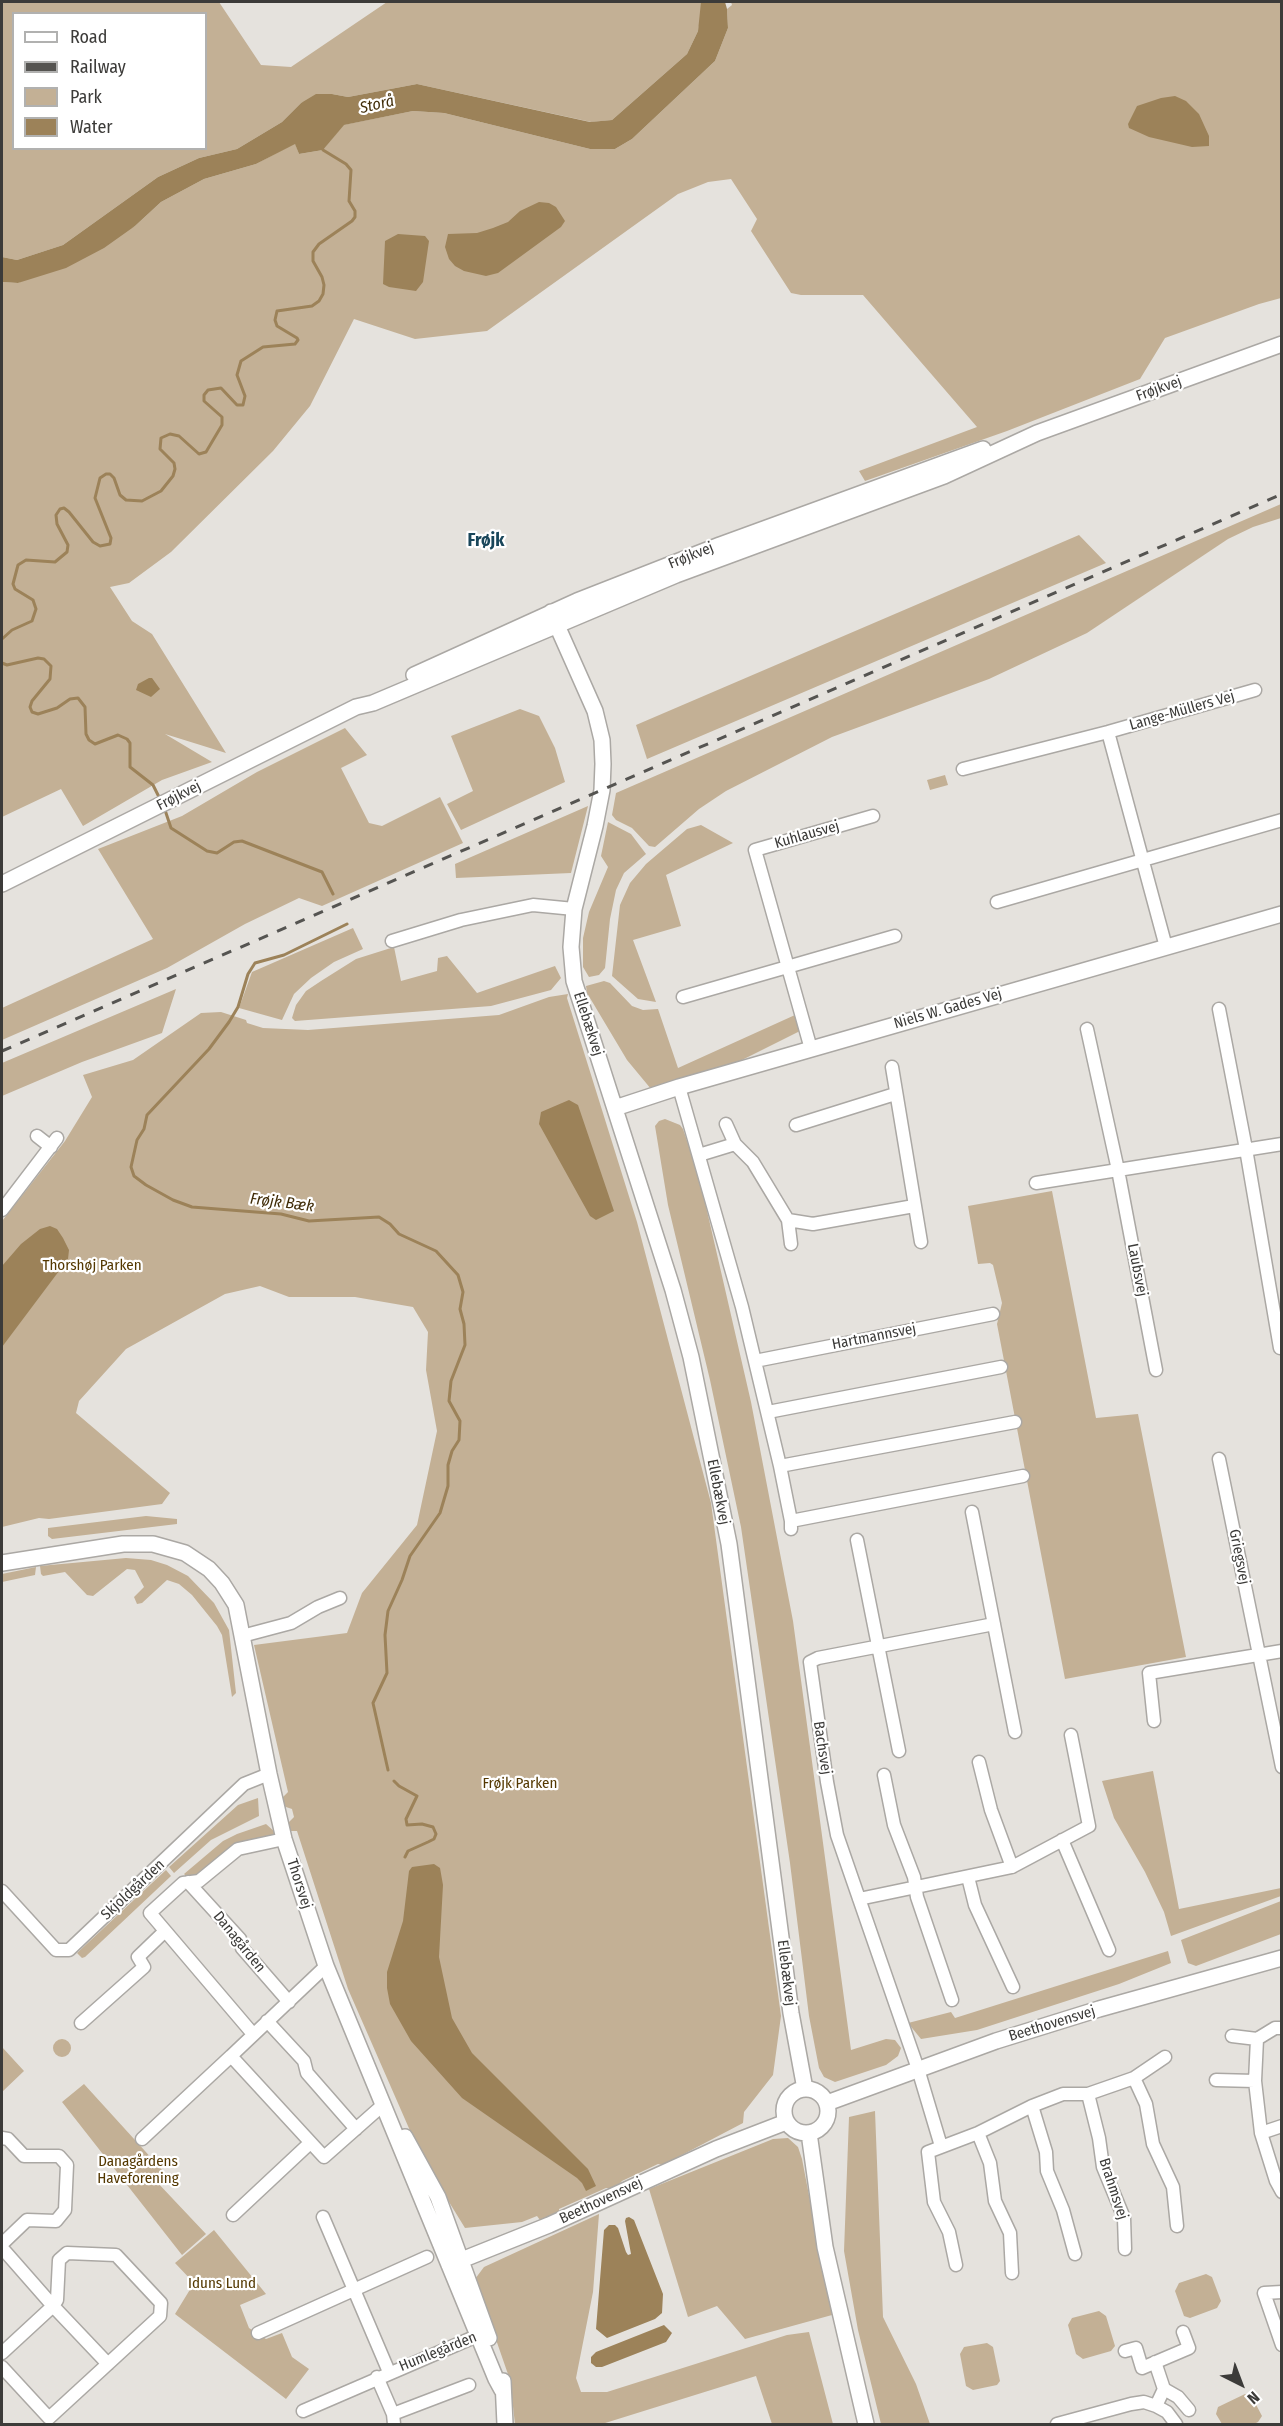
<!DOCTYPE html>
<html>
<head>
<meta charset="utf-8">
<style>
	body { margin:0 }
	#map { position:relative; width:1283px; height:2426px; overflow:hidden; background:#e5e2dd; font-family:"Fira Sans Condensed",sans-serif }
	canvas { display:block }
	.frame { position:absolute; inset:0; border:3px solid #3c3b39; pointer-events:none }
	.legend { position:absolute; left:12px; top:12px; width:195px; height:138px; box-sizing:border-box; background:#fff; border:2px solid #b1b1b0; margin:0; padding:8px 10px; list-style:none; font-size:18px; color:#3c3b39 }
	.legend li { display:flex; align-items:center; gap:12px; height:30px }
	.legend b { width:30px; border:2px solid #b1b1b0 }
	.north { position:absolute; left:1211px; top:2354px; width:60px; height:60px; -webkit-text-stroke:4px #fff; paint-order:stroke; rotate:138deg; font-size:16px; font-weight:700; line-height:24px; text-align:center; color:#3c3b39 }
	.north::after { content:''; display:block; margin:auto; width:21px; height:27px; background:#3c3b39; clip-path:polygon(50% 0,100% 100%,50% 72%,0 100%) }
</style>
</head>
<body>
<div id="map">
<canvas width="1283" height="2426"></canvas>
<div class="frame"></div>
<ul class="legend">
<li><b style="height:8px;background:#fff"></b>Road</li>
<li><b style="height:8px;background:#555451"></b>Railway</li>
<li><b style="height:16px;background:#c3b095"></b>Park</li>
<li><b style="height:16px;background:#9c8259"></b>Water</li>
</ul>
<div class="north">N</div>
</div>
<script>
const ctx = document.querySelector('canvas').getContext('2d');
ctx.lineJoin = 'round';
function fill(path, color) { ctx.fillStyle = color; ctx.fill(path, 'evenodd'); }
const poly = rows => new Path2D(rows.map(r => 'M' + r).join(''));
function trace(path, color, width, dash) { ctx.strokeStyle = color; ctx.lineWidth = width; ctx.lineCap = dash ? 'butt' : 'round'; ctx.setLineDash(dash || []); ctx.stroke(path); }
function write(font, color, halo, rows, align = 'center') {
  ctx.font = font + ' "Fira Sans Condensed",sans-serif'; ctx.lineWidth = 4.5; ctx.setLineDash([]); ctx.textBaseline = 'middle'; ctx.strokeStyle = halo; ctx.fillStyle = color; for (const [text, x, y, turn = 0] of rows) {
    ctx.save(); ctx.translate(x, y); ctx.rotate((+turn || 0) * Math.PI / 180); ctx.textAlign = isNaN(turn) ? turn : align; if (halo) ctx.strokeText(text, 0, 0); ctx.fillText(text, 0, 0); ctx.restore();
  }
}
fill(poly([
	[2,2,219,2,261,65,291,67,387,2,701,2,702,9,698,31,687,54,612,120,591,122,417,84,348,97,332,94,301,103,282,122,237,149,199,158,158,177,63,245,17,260,2,257],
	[14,14,206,14,206,148,14,148],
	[731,2,1281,2,1281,298,1259,304,1165,338,1140,379,1007,431,865,481,859,471,977,427,863,295,801,295,791,293,751,231,757,219,731,179,708,182,678,194,487,331,415,339,354,319,310,406,273,451,171,552,129,583,110,587,132,621,152,634,226,753,165,734,212,762,162,780,83,826,61,789,2,817,2,282,18,283,135,226,161,202,204,179,256,164,295,143,299,154,323,150,343,125,413,111,444,113,590,149,615,149,632,139,715,61,728,28,727,9,732,5],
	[1281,504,1281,518,1253,527,1228,539,1087,633,989,679,832,737,726,791,699,809,655,847,649,846,632,828,616,820,612,815,616,793],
	[1079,535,1106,563,647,759,636,725],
	[520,709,539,716,555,748,565,782,461,830,447,804,473,791,451,736],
	[345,728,367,755,341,768,369,823,382,826,440,797,463,843,322,906,299,898,245,924,167,968,2,1040,2,1008,153,939,98,849,182,816,257,772],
	[945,775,948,785,930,790,927,780],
	[588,806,571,873,456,878,455,864],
	[608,822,631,834,646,854,624,873,616,890,610,919,605,968,599,975,589,977,583,967,583,938,589,912,608,867,601,856],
	[701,825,733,843,666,875,681,926,633,940,656,1002,638,999,612,976,620,905,630,883,646,864,687,829],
	[353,928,363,949,334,962,311,978,294,994,282,1020,239,1008,252,972],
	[394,947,401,981,437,971,438,958,447,956,477,993,555,966,561,978,551,990,491,1006,295,1021,292,1018,296,1005,306,991,321,981,356,959],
	[604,981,610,983,632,1006,643,1010,658,1009,678,1068,795,1015,800,1031,728,1067,651,1089,627,1060,587,993,586,986],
	[176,989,162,1033,82,1062,2,1096,2,1063],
	[568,994,567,998,637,1222,711,1503,781,2016,773,2075,744,2112,743,2123,663,2165,658,2164,622,2181,616,2188,606,2188,559,2209,559,2214,540,2220,537,2216,522,2222,465,2228,422,2158,348,1989,297,1831,290,1831,288,1823,294,1817,292,1809,283,1806,281,1799,288,1792,254,1645,347,1633,362,1593,417,1525,437,1431,426,1370,428,1332,413,1307,355,1297,289,1297,260,1286,225,1294,126,1349,79,1401,76,1413,170,1493,162,1504,49,1519,39,1518,2,1527,2,1221,65,1141,92,1097,83,1075,133,1060,201,1013,221,1012,246,1020,247,1023,263,1028,308,1030,499,1015,549,997],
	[665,1119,680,1125,683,1129,699,1176,751,1402,793,1621,851,2050,886,2039,895,2040,901,2048,898,2056,886,2065,835,2082,824,2077,819,2068,809,2016,790,1863,741,1527,710,1380,668,1205,655,1126,659,1121],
	[1052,1191,1096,1418,1138,1414,1186,1657,1065,1679,997,1324,1002,1303,993,1265,990,1263,978,1264,968,1206],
	[146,1516,177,1519,177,1524,52,1539,48,1536,48,1528],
	[126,1558,151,1560,167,1565,188,1576,214,1603,229,1630,236,1693,232,1697,222,1635,217,1626,192,1595,179,1584,167,1580,142,1603,137,1604,134,1597,144,1587,135,1570,127,1569,93,1596,87,1595,65,1572,43,1576,41,1574,40,1566],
	[36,1567,35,1575,2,1582,2,1574],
	[1153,1771,1179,1909,1281,1888,1281,1896,1171,1936,1164,1912,1145,1872,1114,1818,1102,1781],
	[258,1798,259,1816,211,1840,174,1873,169,1867,238,1805],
	[266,1824,276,1833,272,1837,235,1847,222,1854,196,1878,190,1880,184,1874,223,1841,237,1834],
	[166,1870,171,1876,85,1957,82,1958,77,1953],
	[1281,1901,1281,1934,1196,1966,1188,1963,1181,1940],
	[1168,1951,1171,1963,1119,1984,977,2030,921,2039,908,2023,951,2012,955,2018],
	'53 2048a9 9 0 1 1 18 0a9 9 0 1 1-18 0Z',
	[2,2047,24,2071,2,2092],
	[84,2084,165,2173,156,2181,206,2234,182,2255,62,2102],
	[875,2111,883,2317,916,2384,930,2424,881,2424,858,2330,844,2251,849,2117],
	[788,2138,798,2147,802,2159,832,2315,745,2339,717,2306,688,2317,649,2189,773,2139],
	[599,2214,593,2292,576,2378,581,2392,607,2392,787,2335,809,2332,833,2424,772,2424,756,2376,602,2424,515,2424,510,2380,475,2279,484,2267],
	[214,2230,266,2294,240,2305,249,2328,266,2339,282,2333,292,2357,309,2369,286,2399,175,2314,194,2283,175,2263],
	[1206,2274,1212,2277,1221,2301,1217,2308,1190,2318,1184,2316,1175,2291,1179,2283],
	[1099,2311,1106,2316,1115,2346,1111,2351,1083,2359,1076,2354,1068,2325,1072,2318],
	[987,2343,993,2347,1000,2381,997,2385,973,2390,966,2386,960,2354,964,2347],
	[1245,2394,1251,2395,1262,2416,1258,2422,1254,2424,1222,2424,1216,2414,1218,2407]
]), '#c3b095');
fill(poly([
	[701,2,725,2,727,9,728,28,715,61,632,139,615,149,590,149,444,113,413,111,344,125,323,150,299,154,295,144,256,164,204,179,161,202,135,226,104,248,66,268,18,283,2,282,2,257,17,260,63,245,158,177,199,158,237,149,282,122,301,103,316,94,332,94,348,97,417,84,590,122,612,120,687,54,698,31],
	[1175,96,1186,101,1199,114,1209,136,1209,146,1192,147,1149,137,1129,128,1128,124,1137,106,1161,98],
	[539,202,549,203,556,207,565,221,561,227,498,273,486,276,464,271,455,266,449,259,445,247,448,234,477,233,493,228,508,222,520,211],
	[398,234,425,236,429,241,423,282,416,291,389,287,383,284,385,241],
	[149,678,152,678,160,689,151,697,136,690,138,684],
	[569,1100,578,1105,614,1211,596,1220,590,1216,539,1124,541,1112],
	[50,1226,57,1229,63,1238,69,1250,68,1259,2,1347,2,1266,21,1244,40,1229],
	[434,1864,440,1868,443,1885,439,1957,452,2018,472,2053,588,2169,596,2186,586,2191,582,2183,577,2178,462,2098,411,2041,390,2004,387,1988,387,1972,403,1921,409,1871,412,1867],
	[629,2217,634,2220,663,2294,662,2313,655,2319,607,2338,596,2329,604,2230,609,2225,615,2225,618,2228,626,2252,628,2255,631,2254,625,2221,626,2218],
	[664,2325,672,2333,666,2342,602,2367,596,2367,591,2363,591,2357,596,2352]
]), '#9c8259');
trace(poly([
	[2,639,12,630,32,621,36,609,33,600,15,589,13,584,18,565,26,560,55,562,67,552,68,545,57,524,56,515,60,509,64,508,69,512,93,542,100,546,110,544,111,538,95,498,100,478,106,474,110,474,114,478,120,495,126,500,142,501,161,491,173,476,175,469,174,463,160,449,161,438,170,434,179,436,199,454,206,452,222,425,222,417,204,401,204,395,208,390,221,388,237,405,243,405,245,396,237,375,241,361,263,347,295,344,298,340,297,338,277,326,275,320,277,311,312,306,319,301,323,294,324,285,322,277,313,261,313,252,319,244,352,221,355,217,355,211,349,201,351,170,346,164,323,150,322,146],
	[2,663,7,665,38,658,44,659,51,666,50,679,32,701,30,707,32,712,38,714,57,708,70,699,78,698,85,707,86,734,89,740,95,744,118,735,127,739,130,743,130,767,153,785,161,801],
	[165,810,171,828,207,851,217,853,234,842,242,841,322,872,333,894],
	[347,924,284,955,255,963,248,974,238,1007,229,1022,209,1049,147,1115,144,1129,137,1140,131,1167,134,1176,146,1185,173,1200,192,1207,281,1214,309,1221,379,1217,390,1224,399,1234,436,1251,458,1275,463,1292,460,1309,464,1324,465,1345,451,1381,449,1401,460,1421,459,1440,452,1451,448,1465,448,1486,440,1513,410,1556,402,1580,388,1611,385,1635,387,1673,373,1703,388,1770],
	[394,1781,399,1786,417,1796,406,1819,407,1825,422,1824,433,1827,436,1834,434,1839,428,1842,408,1851,405,1857]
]), '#9c8259', 3);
const minor = poly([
	[1108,732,1166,947],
	[963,769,1108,732,1255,690],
	[997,902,1282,820],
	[392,941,461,920,533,905,574,909],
	[683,997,895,936],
	[1219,1009,1246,1149,1280,1348],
	[1087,1029,1118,1170,1156,1370],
	[811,1049,755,850,873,816],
	[892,1067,921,1242],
	[679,1087,742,1307,780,1466,791,1521,791,1529],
	[726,1124,735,1144,753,1162,788,1220,791,1244],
	[796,1125,895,1094],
	[37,1136,51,1147],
	[699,1155,735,1144],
	[1036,1183,1282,1144],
	[2,1210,57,1138],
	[788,1220,813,1224,914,1206],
	[755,1361,993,1314],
	[768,1412,1001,1367],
	[1219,1459,1282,1767],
	[780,1466,1015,1422],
	[972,1512,1015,1732],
	[791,1521,1023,1476],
	[857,1540,899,1751],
	[242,1636,291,1623,318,1607,340,1598],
	[1154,1721,1149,1673,1282,1651],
	[979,1762,991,1810,1012,1867],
	[884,1775,894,1825,914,1877,917,1897,952,2000],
	[1062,1840,1109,1950],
	[968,1877,975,1905,1013,1987],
	[188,1882,240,1939,242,1948,289,2002],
	[2,1891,56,1950,69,1950,244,1784,269,1774],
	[859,1899,1012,1867,1089,1826,1071,1735],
	[267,2021,304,2061,307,2073,356,2129],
	[81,2023,144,1967,138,1957,165,1931],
	[253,2034,150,1913,183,1883,199,1881,238,1849,284,1839],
	[1232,2036,1257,2039,1275,2028,1282,2028],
	[1257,2039,1255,2081,1261,2133,1276,2181,1282,2192],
	[231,2056,326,1966],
	[1134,2078,1146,2104,1153,2144,1173,2187,1177,2226],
	[1216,2080,1255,2081],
	[1088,2094,1099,2138,1103,2167,1124,2218,1125,2249],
	[1032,2106,1046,2152,1047,2171,1063,2210,1075,2254],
	[978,2133,990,2163,995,2201,1010,2233,1012,2273],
	[1261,2133,1282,2126],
	[2,2138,8,2139,24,2156,59,2156,67,2165,65,2210,56,2221,27,2220,2,2244],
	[142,2139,231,2056,324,2157,384,2104],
	[941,2146,918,2069,837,1835,827,1782,810,1662,818,1658,994,1624],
	[233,2215,310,2143],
	[323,2217,389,2372],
	[2,2248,53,2306,2,2353],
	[956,2265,949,2232,934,2202,928,2152,978,2133,1032,2106,1063,2094,1088,2094,1134,2078,1165,2057],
	[1282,2292,1264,2293,1282,2345],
	[258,2333,427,2257],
	[1125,2351,1136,2348,1142,2368,1189,2348,1183,2332],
	[1155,2362,1164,2389,1156,2406],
	[2,2367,49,2418,160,2316,161,2303,116,2255,67,2253,59,2260,57,2300,53,2306,108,2364],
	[377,2377,393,2414,394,2424],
	[1164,2389,1178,2397,1189,2410],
	[303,2411,486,2332],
	[393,2414,469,2385],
	[1057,2424,1131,2404,1144,2402,1156,2406,1167,2412,1176,2424]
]);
const tertiary = poly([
	[551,612,595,711,602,740,603,764,602,790,595,826,574,909,571,947,574,981,673,1290,691,1357,729,1544,791,2013,805,2089],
	[414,675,577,601,720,545,983,449],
	[2,884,356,707,373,703,676,575,944,476,1037,433,1282,344],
	[615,1108,679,1087,1282,914],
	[2,1563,123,1544,153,1544,185,1553,209,1569,222,1583,236,1605,269,1774,284,1839,326,1966,496,2379,502,2390],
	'784 2111a22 22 0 1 1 44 0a22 22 0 1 1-44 0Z',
	[827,2103,996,2041,1099,2009,1282,1958],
	[809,2133,825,2247,866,2424],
	[405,2137,438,2197,489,2338],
	[449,2265,549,2225,716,2149,786,2122],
	[503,2381,505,2424]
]);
trace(minor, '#aba8a4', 15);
trace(tertiary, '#aba8a4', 18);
trace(minor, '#fff', 12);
trace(tertiary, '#fff', 15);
trace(poly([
	[2,1051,1282,494]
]), '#555451', 3, [10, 10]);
write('15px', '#3c3b39', '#fff', [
	["Frøjkvej",1159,389,-20],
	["Frøjkvej",691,556,-22],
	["Lange-Müllers Vej",1182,711,-16],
	["Frøjkvej",179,796,-27],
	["Kuhlausvej",807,835,-16],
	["Niels W. Gades Vej",948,1009,-16],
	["Ellebækvej",588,1024,72],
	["Laubsvej",1137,1270,79],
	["Hartmannsvej",874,1337,-11],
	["Ellebækvej",718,1492,79],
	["Griegsvej",1239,1557,79],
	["Bachsvej",822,1748,81],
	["Thorsvej",299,1884,72],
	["Skjoldgården",133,1890,-43],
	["Danagården",239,1942,51],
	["Ellebækvej",786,1973,83],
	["Beethovensvej",1052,2024,-17],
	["Brahmsvej",1113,2189,72],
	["Beethovensvej",601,2201,-25],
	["Humlegården",438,2352,-22]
]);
write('15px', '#543800', '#fff', [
	["Thorshøj Parken",92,1266],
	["Frøjk Parken",520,1784],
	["Danagårdens",138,2162],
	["Haveforening",138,2179],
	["Iduns Lund",222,2284]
]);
write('italic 16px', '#412d09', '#fff', [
	["Storå",377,105,-13],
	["Frøjk Bæk",282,1203,7]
]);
write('bold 18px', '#19465a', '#fff', [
	["Frøjk",486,541]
]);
</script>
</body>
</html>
